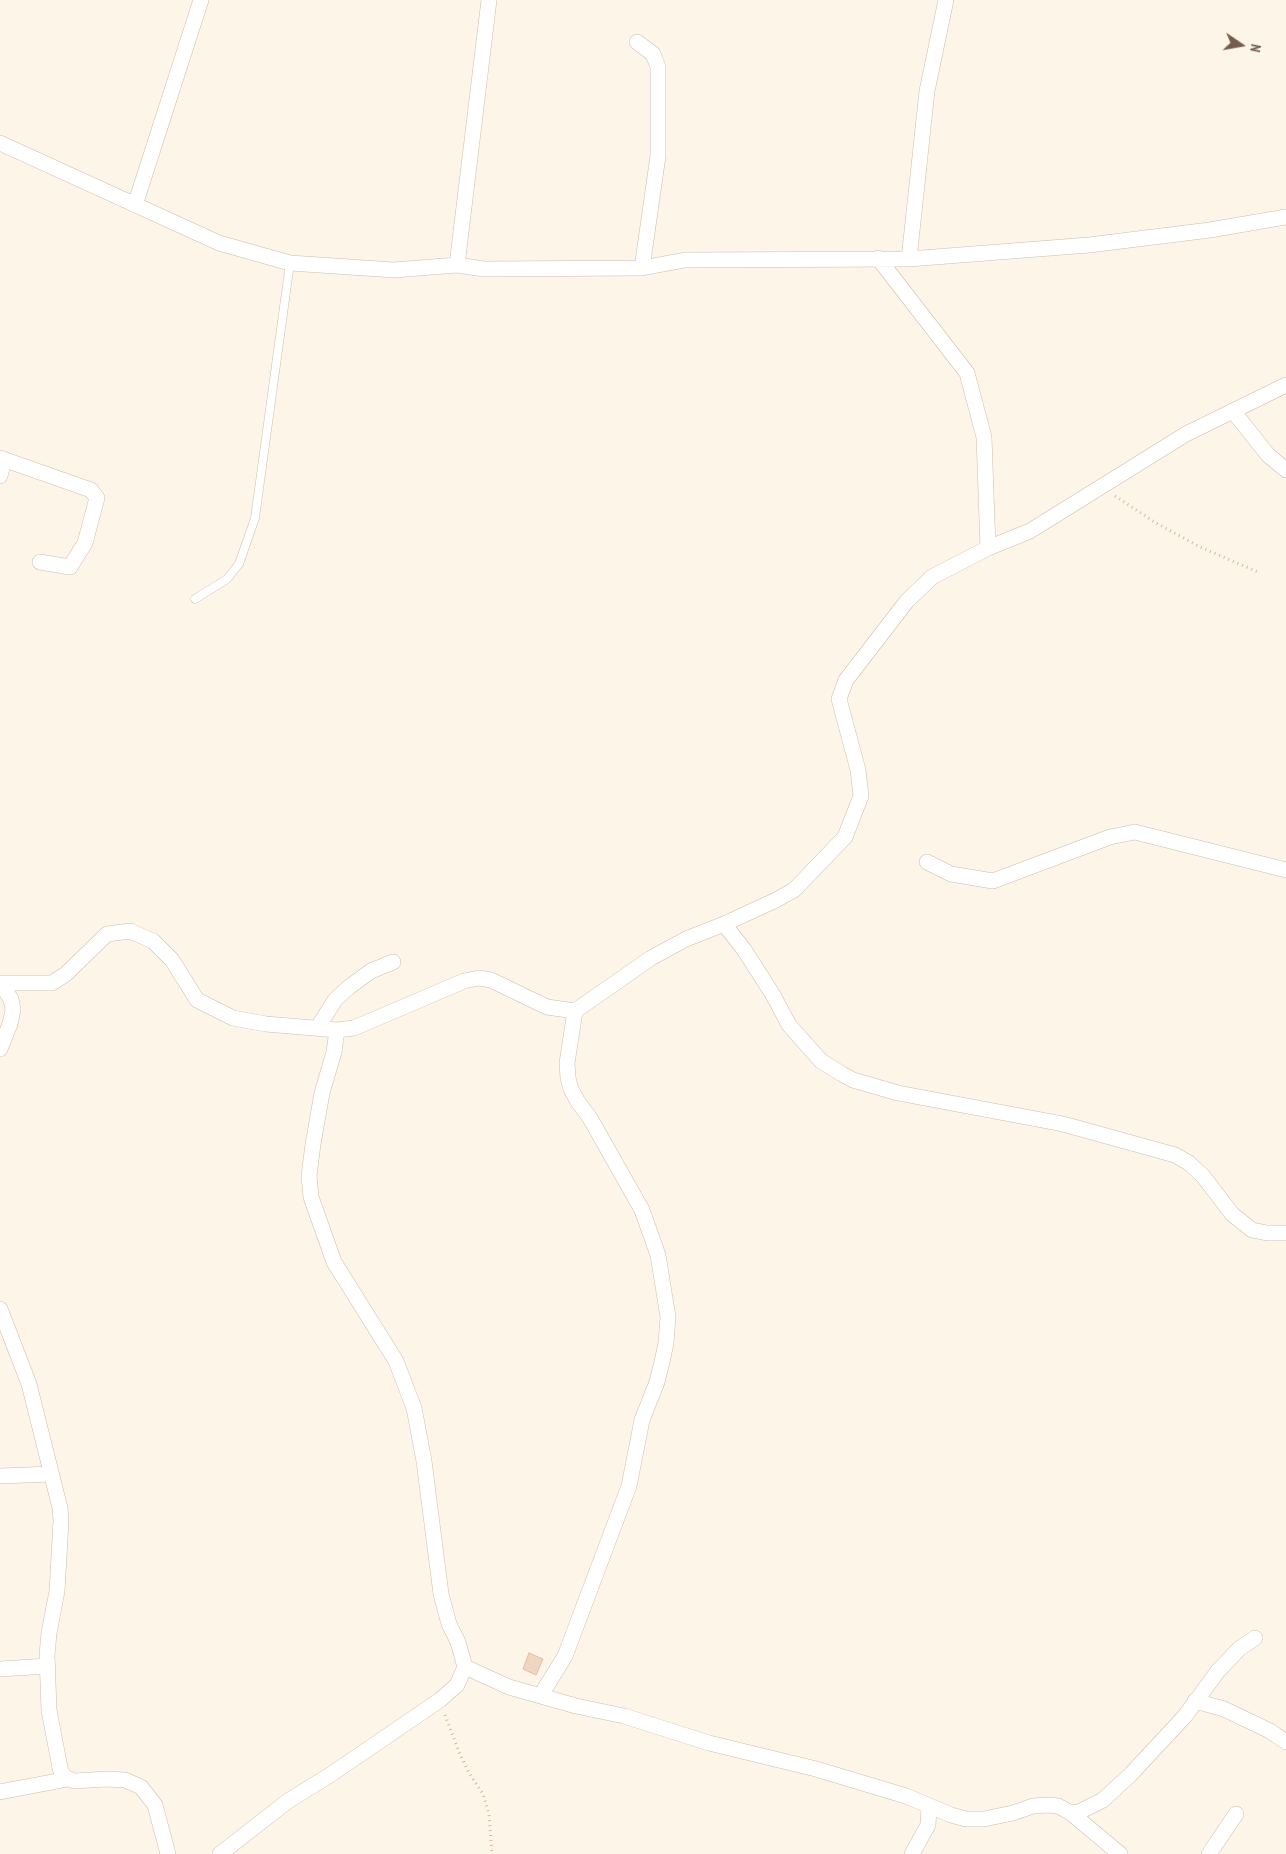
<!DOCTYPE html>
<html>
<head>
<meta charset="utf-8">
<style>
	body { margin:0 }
	#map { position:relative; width:1286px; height:1854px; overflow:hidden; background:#fcf5e8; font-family:"PT Sans Narrow",sans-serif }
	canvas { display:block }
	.north { position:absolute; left:1216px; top:20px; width:50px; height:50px; -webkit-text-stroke:4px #fef8ee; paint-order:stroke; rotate:102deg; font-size:14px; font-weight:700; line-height:20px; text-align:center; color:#755c4c }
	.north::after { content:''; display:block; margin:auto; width:18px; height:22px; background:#755c4c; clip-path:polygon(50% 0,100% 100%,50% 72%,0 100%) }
</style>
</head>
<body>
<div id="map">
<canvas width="1286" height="1854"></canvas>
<div class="north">N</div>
</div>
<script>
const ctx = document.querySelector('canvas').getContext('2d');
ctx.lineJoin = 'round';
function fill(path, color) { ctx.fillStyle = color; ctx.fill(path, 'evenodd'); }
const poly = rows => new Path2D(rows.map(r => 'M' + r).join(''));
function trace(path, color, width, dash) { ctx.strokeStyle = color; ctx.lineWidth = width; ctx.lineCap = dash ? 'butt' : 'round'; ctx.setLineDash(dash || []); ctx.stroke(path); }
const building = poly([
	[529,1653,543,1659,536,1675,523,1669,529,1653]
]);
fill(building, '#f0d5c0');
trace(building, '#e2bca1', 1);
const lane = poly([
	[195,599,227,579,239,564,255,518,290,263]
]);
const street = poly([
	[637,42,653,54,658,67,658,156,642,268],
	[0,143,219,243,290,263,394,270,457,265,484,269,642,268,685,260,909,259,1089,245,1210,230,1286,217],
	[135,205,201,0],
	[878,258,967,373,984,437,988,548],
	[909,259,927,91,946,0],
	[457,265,489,0],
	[1233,411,1268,455,1286,470],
	[0,458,91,490,97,498,85,543,70,567,40,562],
	[0,476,4,459],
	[927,862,951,874,993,881,1110,837,1135,832,1286,870],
	[724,924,745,951,773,995,789,1025,821,1061,842,1074,853,1080,898,1093,1063,1124,1175,1155,1189,1163,1203,1176,1232,1214,1252,1230,1267,1233,1286,1233],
	[0,983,52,983,66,974,107,934,130,931,153,941,172,960,197,1000,233,1018,266,1024,337,1030,354,1028,464,981,479,978,491,980,547,1007,575,1011,651,958,686,939,724,924,776,900,794,890,845,837,861,796,858,770,839,699,846,680,907,601,932,577,988,548,1030,531,1186,434,1286,385],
	[0,983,11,999,13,1010,10,1024,0,1049],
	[318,1027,335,1000,349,987,371,971,393,962],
	[0,1309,29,1384,60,1508,61,1521,57,1591,49,1633,47,1655,49,1710,60,1768,63,1776,74,1781,107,1779,125,1780,141,1787,155,1805,168,1854],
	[0,1476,51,1474],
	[465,1667,509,1687,576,1706,624,1716,709,1743,816,1769,906,1796,951,1815,966,1819,984,1819,1013,1813,1033,1806,1048,1805,1058,1806,1071,1813,1079,1812,1103,1800,1131,1774,1185,1716,1218,1671,1239,1649,1255,1638],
	[0,1669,48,1666],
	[541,1695,565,1656,629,1486,642,1420,657,1382,662,1362,666,1343,668,1317,658,1255,642,1210,590,1118,578,1102,571,1089,568,1078,567,1063,575,1011],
	[1195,1701,1224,1709,1270,1731,1286,1742],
	[0,1792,68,1779],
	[1071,1813,1120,1854],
	[220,1854,288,1801,330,1775,440,1700,457,1685,465,1667,458,1642,449,1624,441,1594,424,1461,414,1408,396,1361,334,1262,311,1197,309,1176,313,1144,322,1093,334,1052,337,1030],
	[912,1854,928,1825,929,1806],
	[1209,1854,1236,1814]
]);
trace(lane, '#cdbdae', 9);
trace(street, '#cdbdae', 16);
trace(poly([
	[1115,496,1156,523,1200,547,1258,572],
	[445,1715,459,1752,469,1773,483,1794,489,1814,492,1854]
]), '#d5b8a3', 3, [1, 4]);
trace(lane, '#fff', 8);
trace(street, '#fff', 15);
</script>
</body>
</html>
